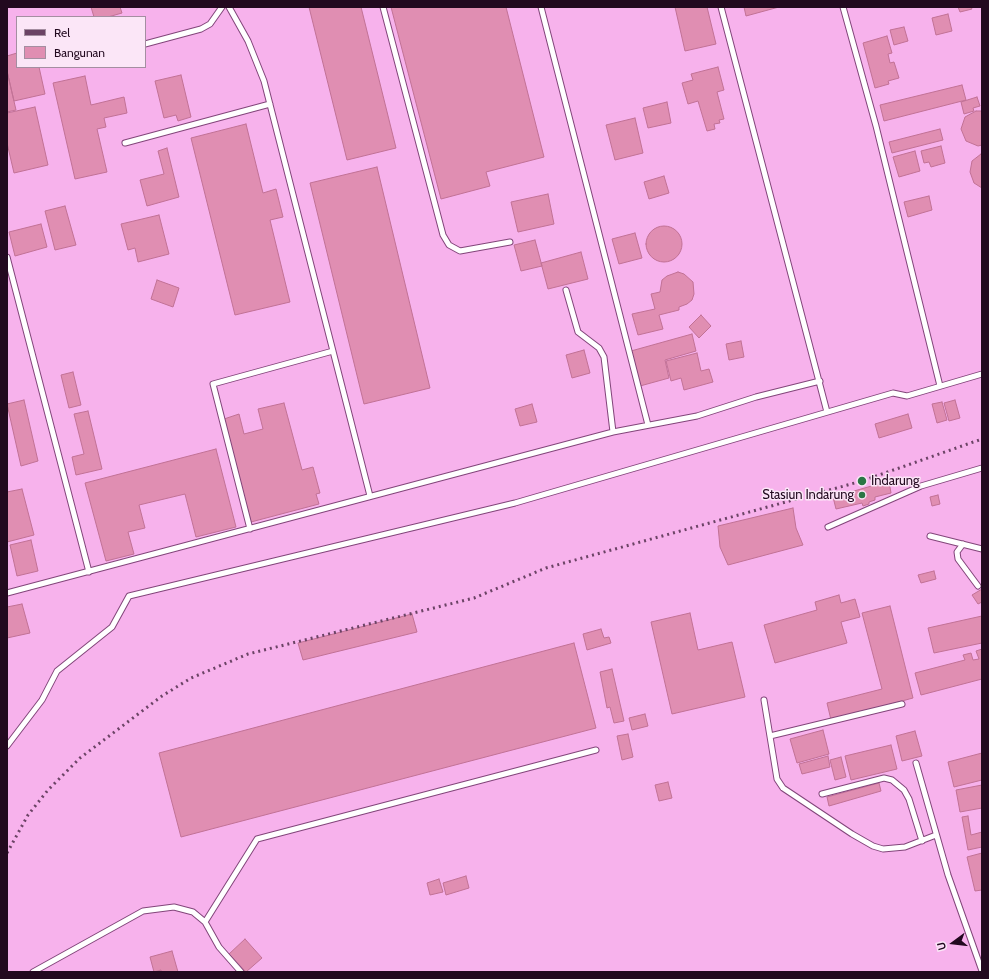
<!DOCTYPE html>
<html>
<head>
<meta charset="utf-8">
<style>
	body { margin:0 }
	#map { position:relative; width:989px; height:979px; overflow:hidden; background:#f7b2ec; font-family:Cabin,sans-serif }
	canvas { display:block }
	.frame { position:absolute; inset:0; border:8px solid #22091f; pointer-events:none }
	.legend { position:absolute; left:16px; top:16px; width:130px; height:52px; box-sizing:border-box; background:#fbe6f7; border:1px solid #a48ea1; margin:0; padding:5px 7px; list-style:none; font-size:12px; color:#22091f }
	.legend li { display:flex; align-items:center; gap:8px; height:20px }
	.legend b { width:20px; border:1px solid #a48ea1 }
	.north { position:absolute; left:933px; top:923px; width:40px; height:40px; -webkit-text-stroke:3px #fbe6f7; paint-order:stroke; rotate:255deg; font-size:11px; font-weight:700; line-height:16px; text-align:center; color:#22091f }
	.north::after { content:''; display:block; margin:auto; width:14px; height:18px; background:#22091f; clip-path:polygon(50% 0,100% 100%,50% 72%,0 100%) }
</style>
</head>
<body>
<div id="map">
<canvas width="989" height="979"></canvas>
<div class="frame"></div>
<ul class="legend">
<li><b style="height:5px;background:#6b4365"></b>Rel</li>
<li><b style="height:11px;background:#e08eb2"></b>Bangunan</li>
</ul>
<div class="north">U</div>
</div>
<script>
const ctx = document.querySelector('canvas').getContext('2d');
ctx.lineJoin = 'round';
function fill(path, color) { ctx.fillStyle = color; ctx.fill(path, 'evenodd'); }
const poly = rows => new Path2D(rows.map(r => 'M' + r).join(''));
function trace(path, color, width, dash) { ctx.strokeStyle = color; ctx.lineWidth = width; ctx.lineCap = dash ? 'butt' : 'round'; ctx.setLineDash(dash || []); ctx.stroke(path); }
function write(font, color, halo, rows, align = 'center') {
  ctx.font = font + ' Cabin,sans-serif'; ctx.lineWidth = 3; ctx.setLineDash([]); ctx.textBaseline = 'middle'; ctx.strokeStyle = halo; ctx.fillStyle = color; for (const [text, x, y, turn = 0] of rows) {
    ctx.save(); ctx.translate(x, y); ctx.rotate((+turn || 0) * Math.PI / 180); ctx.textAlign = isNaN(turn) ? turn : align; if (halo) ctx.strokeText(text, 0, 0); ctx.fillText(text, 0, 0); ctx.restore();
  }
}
const building = poly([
	[91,7,120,7,122,13,108,17,94,17,91,7],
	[309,7,361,7,396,148,347,160,309,7],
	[391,7,506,7,544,157,486,172,490,186,441,199,391,7],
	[675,7,707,7,716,44,685,51,675,7],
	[744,7,779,7,746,16,744,7],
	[958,7,971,7,972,9,960,12,958,7],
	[948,14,952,31,936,35,932,18,948,14],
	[904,27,908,41,894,45,890,30,904,27],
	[887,36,892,53,888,54,890,63,894,62,899,78,888,81,889,84,875,88,863,43,887,36],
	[17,53,17,67,39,67,45,94,14,101,7,71,7,56,17,53],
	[718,67,724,90,717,92,724,119,719,120,720,123,714,124,715,129,707,131,698,101,688,104,682,83,693,80,691,74,718,67],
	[7,71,16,110,7,112,7,71],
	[181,75,191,117,178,121,176,115,164,118,155,81,181,75],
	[85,76,91,105,124,97,127,113,104,118,106,127,97,129,107,172,75,179,53,83,85,76],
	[962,85,966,100,884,121,880,105,962,85],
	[977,97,980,106,973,108,974,111,964,114,961,102,977,97],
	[667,102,671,123,648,128,643,108,667,102],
	[35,107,48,165,14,173,7,143,7,113,35,107],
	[976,111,982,111,982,145,978,146,966,141,961,129,965,117,976,111],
	[635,118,643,153,615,160,606,125,635,118],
	[246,124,263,193,276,189,283,217,270,220,290,302,235,315,191,138,246,124],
	[940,129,943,140,892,153,889,142,940,129],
	[941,146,945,163,931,167,929,162,924,163,921,151,941,146],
	[167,148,179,197,147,206,140,180,164,174,158,151,167,148],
	[915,151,920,171,899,177,893,157,915,151],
	[981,154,982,154,982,188,974,183,970,172,972,161,981,154],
	[377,167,430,388,364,404,310,183,377,167],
	[664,176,669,193,649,199,644,182,664,176],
	[548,194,554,224,518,232,511,202,548,194],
	[929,196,932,210,908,217,904,202,929,196],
	[65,206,76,245,55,250,45,211,65,206],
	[159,215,169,254,138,262,135,248,128,250,121,224,159,215],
	[41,224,47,247,15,256,9,232,41,224],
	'646 244a18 18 0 1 1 36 0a18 18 0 1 1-36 0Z',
	[635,233,642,258,619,264,612,239,635,233],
	[535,240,542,266,521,271,514,245,535,240],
	[581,252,588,279,548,289,541,263,581,252],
	[678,272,684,274,693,282,694,294,692,300,687,304,679,307,679,310,659,315,663,329,638,335,632,314,655,309,651,294,660,292,662,280,667,276,678,272],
	[157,280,179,288,173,307,151,299,157,280],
	[701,315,711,326,699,338,689,327,701,315],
	[692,334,696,351,665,360,669,378,640,386,631,351,692,334],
	[741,341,744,357,729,360,726,344,741,341],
	[584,350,590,373,572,378,566,355,584,350],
	[697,353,701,371,709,369,713,382,684,390,681,378,671,381,666,361,697,353],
	[73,372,81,405,69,408,61,375,73,372],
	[24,400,38,461,21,466,7,404,24,400],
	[955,400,960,418,949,421,944,403,955,400],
	[942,402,947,420,937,423,932,404,942,402],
	[284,403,302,470,313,467,320,493,316,494,319,504,251,522,224,419,239,414,244,434,263,429,258,409,284,403],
	[532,404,537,422,520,426,515,409,532,404],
	[88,411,102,469,76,475,72,457,84,454,74,414,88,411],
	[908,414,912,428,879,438,875,424,908,414],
	[216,449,236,527,196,537,185,494,139,505,145,528,128,532,134,554,106,561,85,483,216,449],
	[889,481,891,493,875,497,875,500,869,502,869,504,863,506,862,503,836,509,833,497,889,481],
	[22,489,34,535,7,542,7,492,22,489],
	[938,495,940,504,932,506,930,497,938,495],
	[793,508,796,528,803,545,728,565,720,547,718,526,793,508],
	[31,540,38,571,17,576,10,545,31,540],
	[934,571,936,579,921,583,918,575,934,571],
	[982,589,982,602,978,604,972,595,982,589],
	[839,595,841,603,855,599,860,617,841,622,847,643,775,663,764,625,817,610,815,602,839,595],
	[22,604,30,633,7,638,7,607,22,604],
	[890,606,913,698,831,720,827,703,882,689,862,613,890,606],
	[690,613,698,650,732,642,745,697,672,714,651,622,690,613],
	[412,614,417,632,303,660,298,643,412,614],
	[982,616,982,643,934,653,928,628,982,616],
	[601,629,604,638,609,637,611,643,587,650,583,634,601,629],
	[574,643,596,728,181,837,159,753,574,643],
	[982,649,982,679,921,695,915,673,965,660,963,655,971,653,973,660,979,659,976,651,982,649],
	[612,669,624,721,614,723,610,707,607,708,600,672,612,669],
	[645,714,648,726,632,730,629,718,645,714],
	[823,730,829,754,797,763,790,739,823,730],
	[915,731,922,756,902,761,896,736,915,731],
	[628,734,633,757,622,760,617,736,628,734],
	[891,745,897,769,851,780,845,756,891,745],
	[982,753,982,780,954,787,948,762,982,753],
	[828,756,830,767,802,774,799,764,828,756],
	[841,757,846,777,835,780,830,760,841,757],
	[668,782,672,798,659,801,655,785,668,782],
	[879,783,881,791,829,806,827,797,879,783],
	[982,785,982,808,960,812,956,790,982,785],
	[968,816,971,835,982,832,982,847,968,850,962,817,968,816],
	[982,853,982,890,975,891,967,857,982,853],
	[466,876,469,888,446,895,443,883,466,876],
	[439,879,443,892,430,895,427,883,439,879],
	[245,939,262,958,246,972,229,954,245,939],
	[172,951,178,972,161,972,161,970,154,972,150,957,172,951]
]);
fill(building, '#e08eb2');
trace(building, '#c17195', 1);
const service = poly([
	[229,7,248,41,264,81,370,496],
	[383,7,443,235,449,245,460,251,510,242],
	[541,7,648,425],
	[721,7,827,412],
	[843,7,876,126,940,386],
	[145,44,201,29,210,24,222,7],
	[125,143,270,104],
	[7,257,89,572],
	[566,290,578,332,599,348,604,357,613,432],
	[828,527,921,486,982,468],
	[250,529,213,384,333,351],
	[930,536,982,549],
	[963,544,957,552,958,559,978,586],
	[7,593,613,432,697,416,756,397,820,381],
	[764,700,777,779,783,788,852,834,873,846,883,849,905,847,936,835],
	[770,736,902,704],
	[7,746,42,700,57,671,112,627,129,596,515,503,893,393,907,396,982,374],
	[916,763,948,875,982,971],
	[822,794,884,778,892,780,904,790,909,799,922,841],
	[205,922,257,839,596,750],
	[33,972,143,911,174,907,193,912,205,922,219,947,241,972]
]);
trace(service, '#82457a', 7);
trace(service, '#fff', 5);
trace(poly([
	[7,853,28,815,48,790,80,758,162,696,191,678,248,654,474,598,546,568,862,481,982,439]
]), '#6b4365', 3, [2, 4]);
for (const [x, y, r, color] of [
	[862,481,5,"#2a7645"],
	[862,495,4,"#2a7645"]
]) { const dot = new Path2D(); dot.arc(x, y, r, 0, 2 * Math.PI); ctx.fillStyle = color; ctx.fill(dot); trace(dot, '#fbe6f7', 1.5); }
write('13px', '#22091f', '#fbe6f7', [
	["Indarung",871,481],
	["Stasiun Indarung",854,495,"right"]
], 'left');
</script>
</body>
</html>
